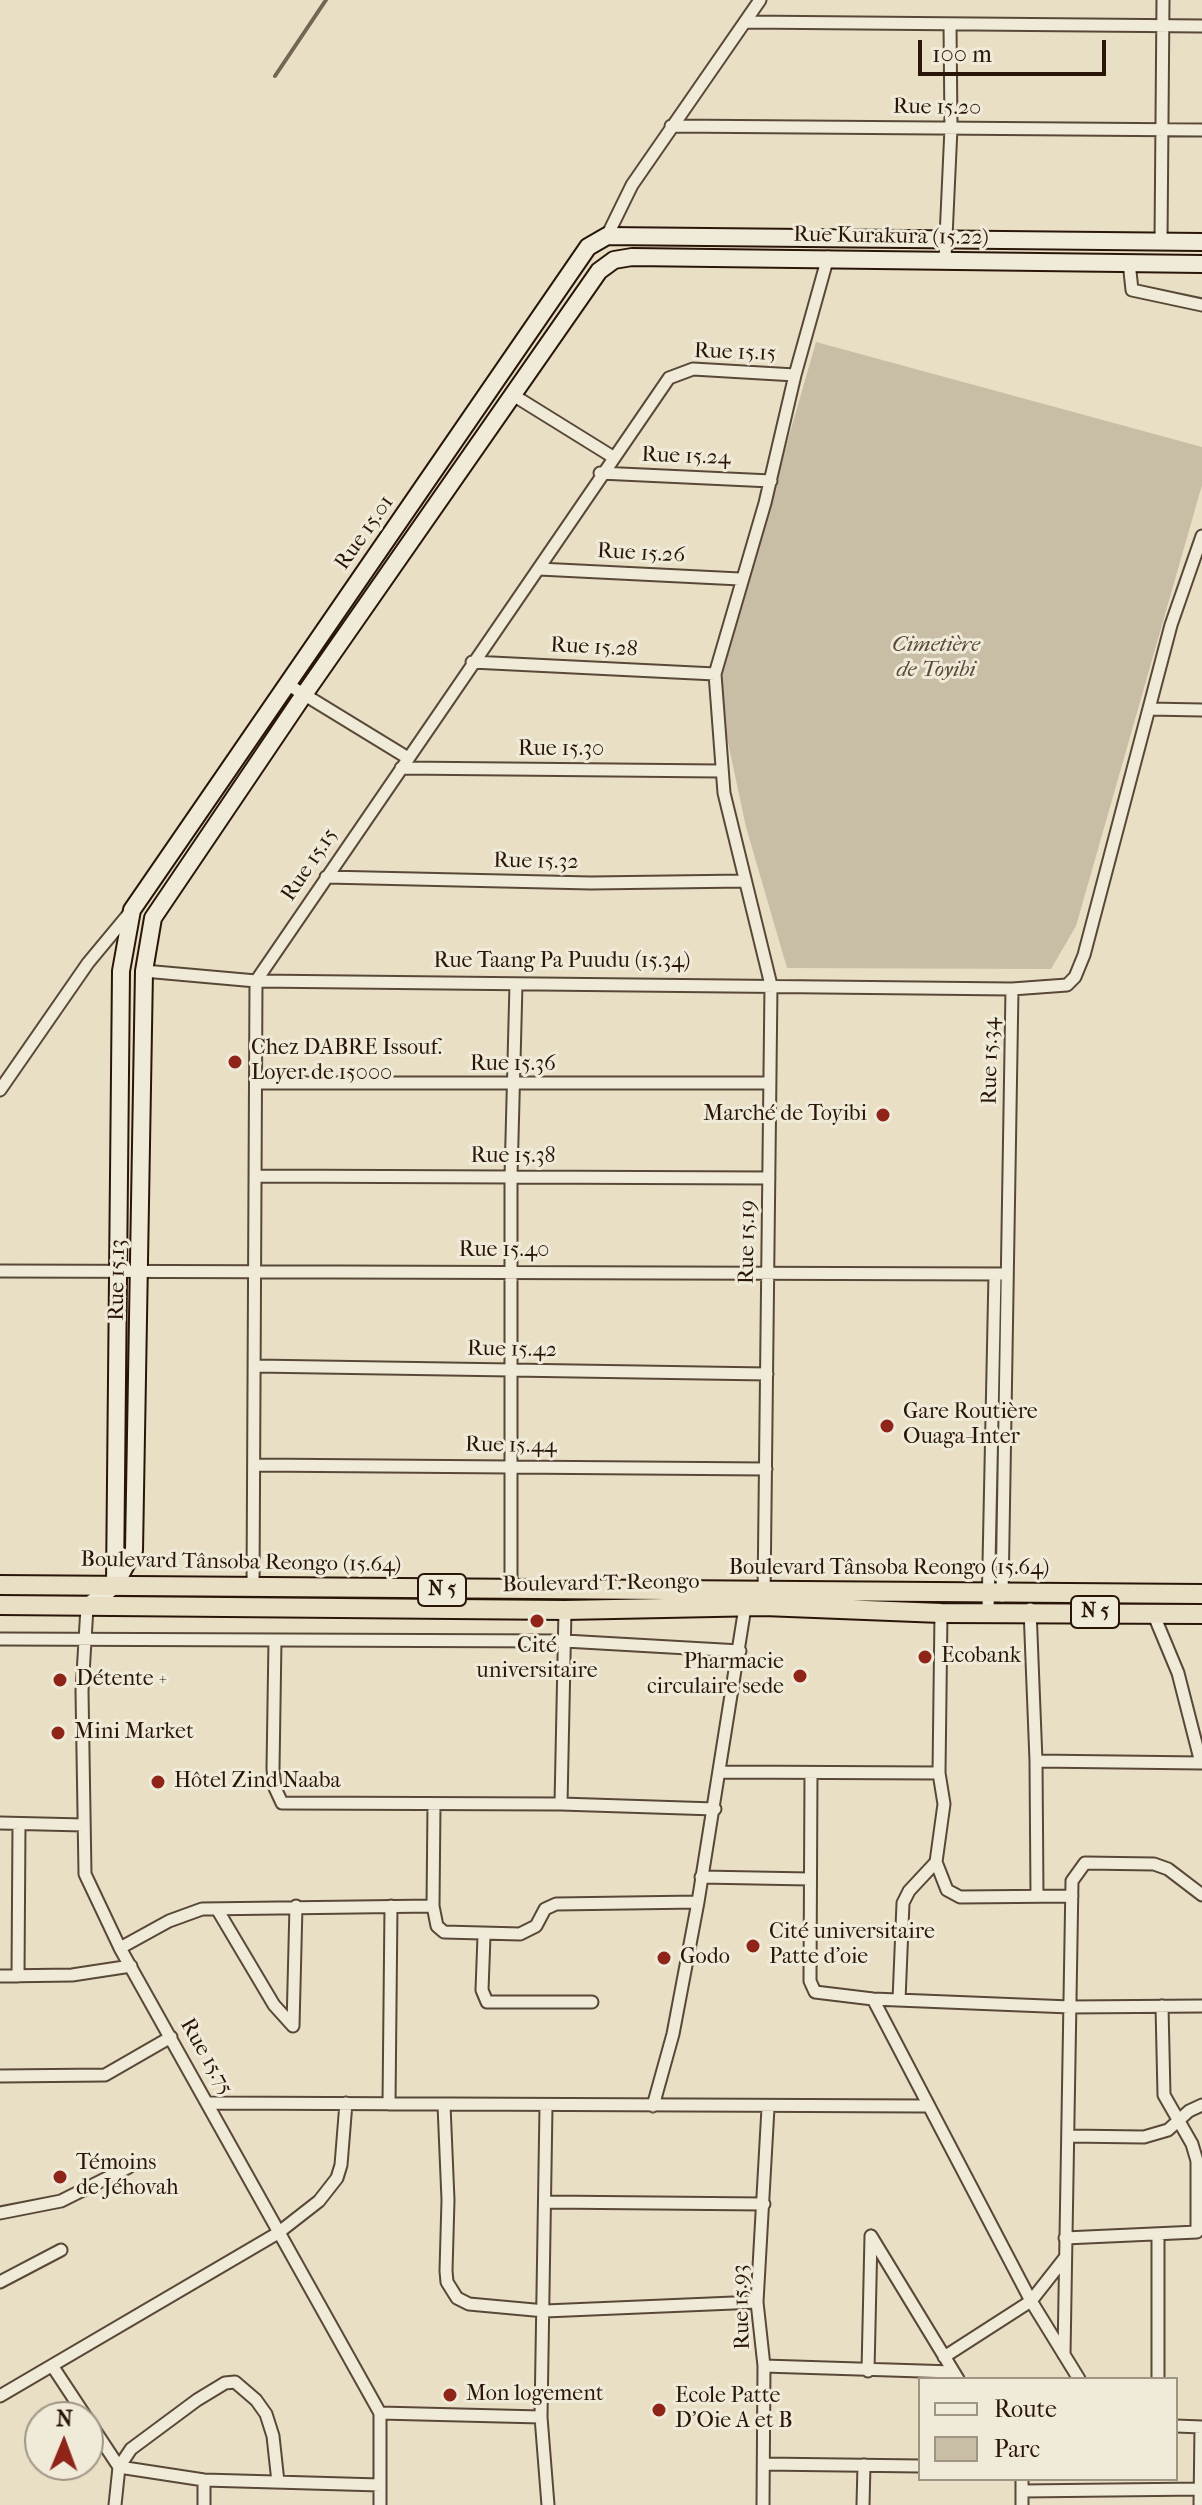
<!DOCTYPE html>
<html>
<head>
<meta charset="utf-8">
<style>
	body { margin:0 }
	#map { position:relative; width:1202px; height:2505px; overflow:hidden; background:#e8dfc5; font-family:"IM FELL French Canon",serif }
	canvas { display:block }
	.legend { position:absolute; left:918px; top:2377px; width:260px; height:104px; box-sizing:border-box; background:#f0ead9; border:2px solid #a09585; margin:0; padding:10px 14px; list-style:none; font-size:24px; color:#291608 }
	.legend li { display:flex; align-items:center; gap:16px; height:40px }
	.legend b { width:40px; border:2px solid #a09585 }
	.north { position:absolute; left:24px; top:2401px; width:80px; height:80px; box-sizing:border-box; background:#f0ead9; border:2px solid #a09585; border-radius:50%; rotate:1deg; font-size:22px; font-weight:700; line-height:32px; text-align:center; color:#291608 }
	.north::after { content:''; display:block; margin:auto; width:28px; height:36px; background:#8f2418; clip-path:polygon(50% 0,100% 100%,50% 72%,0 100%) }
	.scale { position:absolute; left:918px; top:40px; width:188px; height:36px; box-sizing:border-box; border:4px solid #291608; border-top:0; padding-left:10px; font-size:24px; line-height:28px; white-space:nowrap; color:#291608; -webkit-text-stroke:6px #f0ead9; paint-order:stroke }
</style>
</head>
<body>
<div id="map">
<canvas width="1202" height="2505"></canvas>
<ul class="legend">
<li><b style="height:10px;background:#f0ead9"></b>Route</li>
<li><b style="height:22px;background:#c8bda5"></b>Parc</li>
</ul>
<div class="north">N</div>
<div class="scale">100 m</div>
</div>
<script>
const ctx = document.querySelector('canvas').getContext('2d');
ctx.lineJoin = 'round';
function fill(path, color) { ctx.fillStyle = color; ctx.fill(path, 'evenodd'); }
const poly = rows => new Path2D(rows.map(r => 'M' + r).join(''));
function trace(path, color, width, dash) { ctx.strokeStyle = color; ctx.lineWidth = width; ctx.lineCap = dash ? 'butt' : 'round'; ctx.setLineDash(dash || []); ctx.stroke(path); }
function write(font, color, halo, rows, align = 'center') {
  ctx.font = font + ' "IM FELL French Canon",serif'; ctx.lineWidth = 6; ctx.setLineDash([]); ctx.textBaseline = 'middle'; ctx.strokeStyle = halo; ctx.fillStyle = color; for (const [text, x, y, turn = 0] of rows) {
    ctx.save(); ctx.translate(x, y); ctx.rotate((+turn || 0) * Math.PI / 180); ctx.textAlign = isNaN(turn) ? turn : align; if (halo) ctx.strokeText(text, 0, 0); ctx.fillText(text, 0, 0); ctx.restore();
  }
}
fill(poly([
	[816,342,1202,447,1202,485,1076,926,1051,969,787,968,746,827,722,714,723,666]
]), '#c8bda5');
trace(poly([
	[275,76,326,0]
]), '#756653', 4);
const minor = poly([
	[746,22,1202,26],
	[671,126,1202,130],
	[607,236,632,185,760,0],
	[1161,241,1163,0],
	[945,259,951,128,950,24],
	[1129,262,1132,290,1202,305],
	[513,395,613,457],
	[600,473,771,481],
	[539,569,740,579],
	[472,662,715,674],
	[287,684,408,758],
	[1149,709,1202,710],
	[401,768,720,771],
	[326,877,591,883,745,881],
	[144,971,256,981,1012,989,1067,985,1075,977,1084,955,1171,625,1202,536],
	[256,1083,770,1083],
	[0,1090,88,963,132,910],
	[257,1176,769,1178],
	[0,1271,1007,1274],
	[256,1366,767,1374],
	[256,1465,766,1469],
	[253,1588,256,981,669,378,693,369,795,375],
	[511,1591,511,1177,516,984],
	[764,1595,771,985,724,793,715,674,765,503,795,375,828,257],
	[1002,1596,1012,989],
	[87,1607,82,1691,85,1874,120,1948,380,2413,380,2505],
	[1030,1609,1036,1761,1037,1896],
	[988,1612,995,1274],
	[1153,1613,1178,1673,1201,1763],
	[0,1639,565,1641,740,1651],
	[275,1640,273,1769,275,1788,282,1803,561,1804,715,1809],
	[1036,1761,1202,1763],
	[721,1772,939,1773],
	[811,1773,810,1981,815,1992,873,1999,1070,2007,1202,2006],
	[561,1804,565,1610],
	[434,1805,433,1906,437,1926,444,1932,520,1934,536,1926,545,1909,556,1904,698,1902],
	[0,1823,84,1825],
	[936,1862,947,1890,960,1897,1072,1896],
	[701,1877,810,1879],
	[217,1909,274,2005,293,2026],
	[484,1936,482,1990,487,2002,592,2002],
	[120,1948,169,1921,202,1909,433,1906],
	[0,1976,72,1975,131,1966],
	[18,1976,19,1824],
	[873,1999,1031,2301,1079,2379],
	[899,2000,903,1903,909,1891,936,1862,944,1804,939,1773,941,1613],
	[293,2026,296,1906],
	[0,2076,105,2075,171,2037],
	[210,2103,926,2106],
	[389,2104,391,1906],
	[444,2105,448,2200,446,2271,447,2282,457,2298,469,2304,545,2311,757,2302],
	[653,2106,673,2034,698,1902,746,1601],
	[546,2107,541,2417,548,2505],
	[1068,2136,1144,2137,1168,2130,1189,2111,1202,2105],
	[547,2202,764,2204],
	[0,2213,61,2201,129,2167],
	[871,2236,958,2379],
	[1065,2238,1197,2232,1197,2161,1192,2144,1164,2095,1162,2006],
	[0,2282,61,2250],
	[1064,2355,1072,1881,1085,1863,1154,1864,1168,1869,1202,1895],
	[944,2357,1031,2301,1064,2259],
	[764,2366,953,2372],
	[53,2367,86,2417],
	[868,2371,871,2236],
	[1158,2379,1158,2236],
	[0,2396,278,2233,319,2201,337,2178,341,2165,346,2103],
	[380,2413,541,2417],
	[88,2420,119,2467,115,2505],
	[1176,2426,1202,2427],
	[764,2464,920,2466],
	[1022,2479,1022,2505],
	[278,2482,273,2436,266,2414,256,2400,235,2382,225,2383,197,2400,131,2449,119,2467,204,2480,380,2485],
	[1022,2491,1201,2489],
	[204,2505,204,2480],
	[763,2505,764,2366,757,2302,768,2108],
	[863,2505,864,2465],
	[1200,2505,1201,2427]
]);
const secondary = poly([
	[115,1583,121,971,132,910,588,247,607,236,1202,242],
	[87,1607,115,1585,134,1550,144,971,153,918,303,696,599,271,614,260,632,257,1202,264]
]);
const trunk = poly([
	[0,1585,1202,1594],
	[0,1605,565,1610,764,1606,941,1613,1202,1614]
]);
trace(minor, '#594837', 15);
trace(secondary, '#291608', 20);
trace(trunk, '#291608', 22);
trace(minor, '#f0ead9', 11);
trace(secondary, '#f0ead9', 16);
trace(trunk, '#e8dfc5', 18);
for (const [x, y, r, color] of [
	[235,1062,8,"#8f2418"],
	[883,1115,8,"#8f2418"],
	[887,1426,8,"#8f2418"],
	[537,1621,8,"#8f2418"],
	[925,1657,8,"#8f2418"],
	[800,1676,8,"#8f2418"],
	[60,1680,8,"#8f2418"],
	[58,1733,8,"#8f2418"],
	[158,1782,8,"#8f2418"],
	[753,1946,8,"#8f2418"],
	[664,1958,8,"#8f2418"],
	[60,2177,8,"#8f2418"],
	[450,2395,8,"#8f2418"],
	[659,2410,8,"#8f2418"]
]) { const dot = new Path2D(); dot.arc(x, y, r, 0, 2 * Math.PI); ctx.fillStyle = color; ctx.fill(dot); trace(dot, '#f0ead9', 3); }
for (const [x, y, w] of [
	[442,1590,48],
	[1095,1612,48]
]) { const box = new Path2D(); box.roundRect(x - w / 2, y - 16, w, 32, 6); ctx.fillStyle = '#f0ead9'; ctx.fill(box); trace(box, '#291608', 2); }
write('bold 20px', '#291608', null, [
	["N 5",442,1590],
	["N 5",1095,1612]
]);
write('22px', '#291608', '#f0ead9', [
	["Rue 15.20",937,108,1],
	["Rue Kurakura (15.22)",891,237,1],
	["Rue 15.15",735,353,2],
	["Rue 15.24",686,457,2],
	["Rue 15.01",365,533,-55],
	["Rue 15.26",641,554,3],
	["Rue 15.28",594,648,3],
	["Rue 15.30",561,750],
	["Rue 15.32",536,862,1],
	["Rue 15.15",310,865,-56],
	["Rue Taang Pa Puudu (15.34)",562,962],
	["Rue 15.34",991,1061,-89],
	["Rue 15.36",513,1065],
	["Rue 15.38",513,1157],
	["Rue 15.19",748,1242,-89],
	["Rue 15.40",504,1251],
	["Rue 15.13",118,1280,-89],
	["Rue 15.42",512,1350,1],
	["Rue 15.44",511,1446,1],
	["Boulevard Tânsoba Reongo (15.64)",241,1563,1],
	["Boulevard Tânsoba Reongo (15.64)",889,1569],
	["Boulevard T. Reongo",601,1584,-1],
	["Rue 15.75",206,2057,60],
	["Rue 15.93",742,2307,-92]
]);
write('italic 22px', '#594837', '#f0ead9', [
	["Cimetière",936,646],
	["de Toyibi",936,671]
]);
write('22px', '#291608', '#f0ead9', [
	["Chez DABRE Issouf.",251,1049],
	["Loyer de 15000",251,1074],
	["Marché de Toyibi",867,1115,"right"],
	["Gare Routière",903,1413],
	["Ouaga-Inter",903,1438],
	["Cité",537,1647,"center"],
	["universitaire",537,1672,"center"],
	["Ecobank",941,1657],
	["Pharmacie",784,1663,"right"],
	["circulaire sede",784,1688,"right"],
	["Détente +",76,1680],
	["Mini Market",74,1733],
	["Hôtel Zind Naaba",174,1782],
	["Cité universitaire",769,1933],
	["Patte d'oie",769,1958],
	["Godo",680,1958],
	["Témoins",76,2164],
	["de Jéhovah",76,2189],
	["Mon logement",466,2395],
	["Ecole Patte",675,2397],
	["D'Oie A et B",675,2422]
], 'left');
</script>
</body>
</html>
